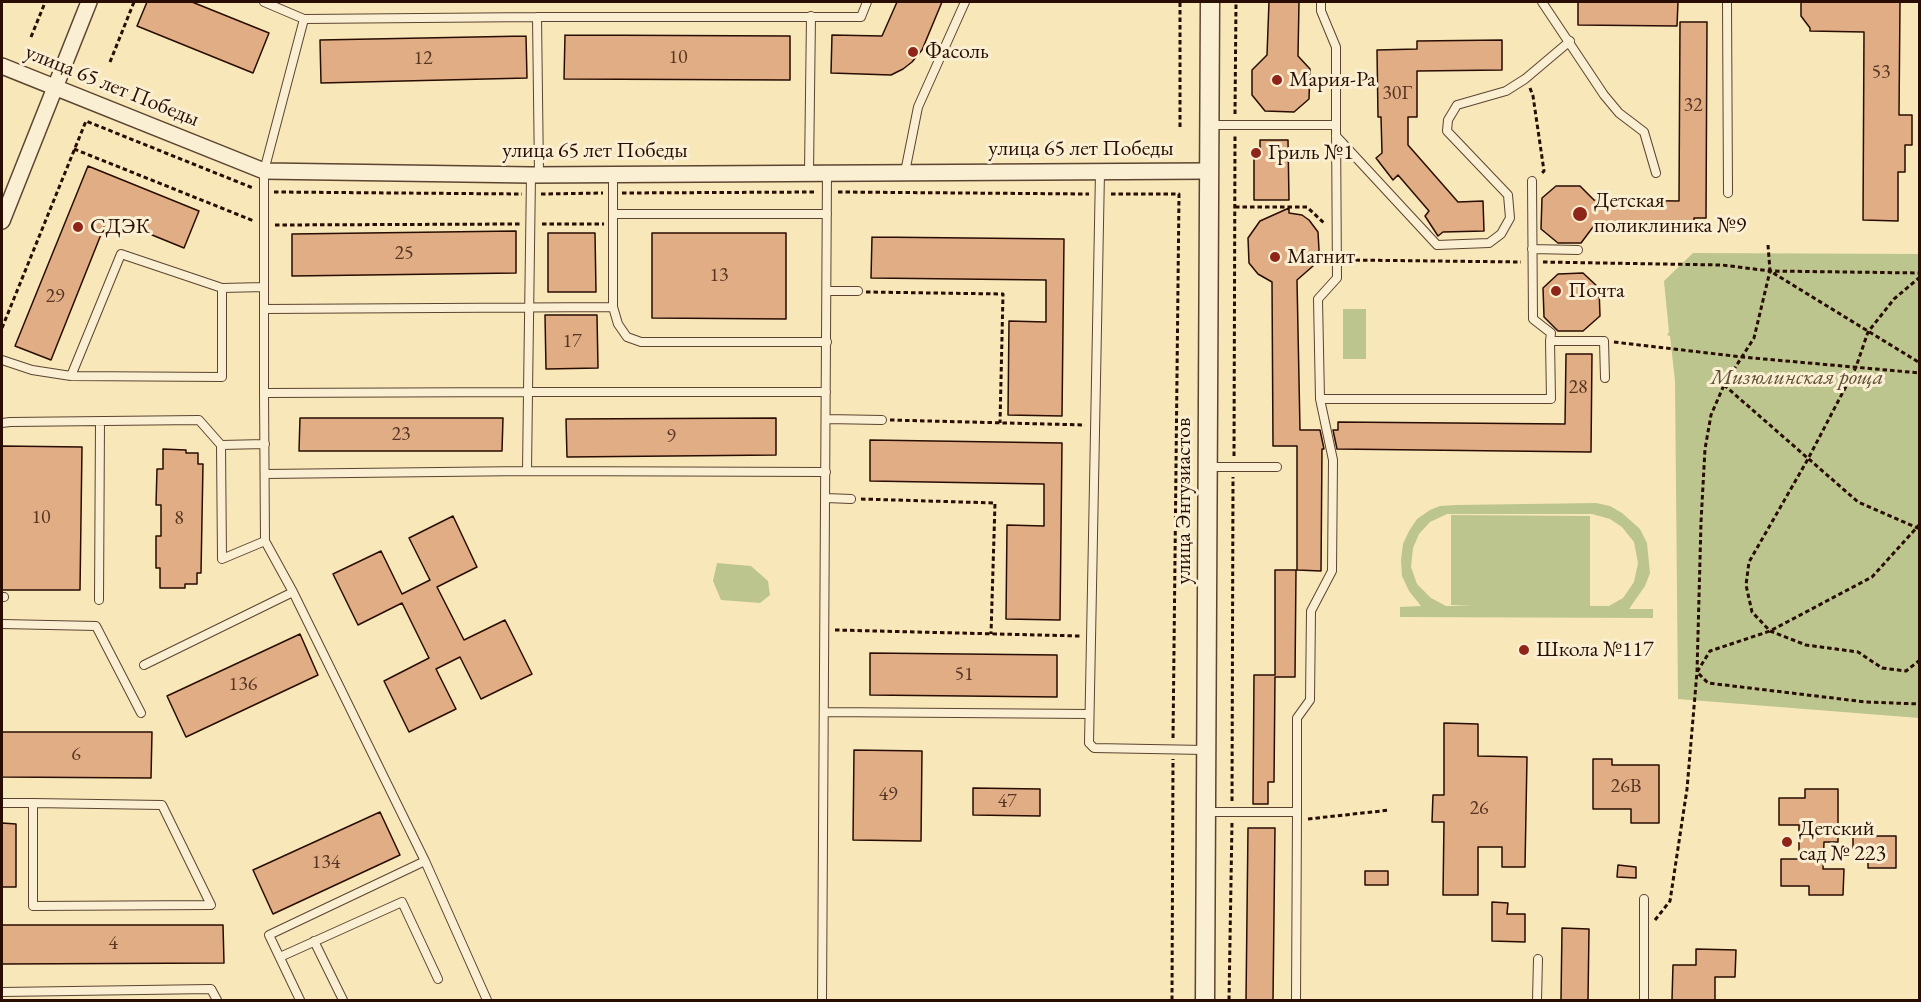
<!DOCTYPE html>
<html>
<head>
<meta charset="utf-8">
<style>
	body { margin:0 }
	#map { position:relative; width:1921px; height:1002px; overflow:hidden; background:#f7e7b9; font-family:"EB Garamond",serif }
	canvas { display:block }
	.frame { position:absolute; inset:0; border:3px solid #290d02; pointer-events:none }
</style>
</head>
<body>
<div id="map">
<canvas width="1921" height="1002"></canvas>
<div class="frame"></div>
</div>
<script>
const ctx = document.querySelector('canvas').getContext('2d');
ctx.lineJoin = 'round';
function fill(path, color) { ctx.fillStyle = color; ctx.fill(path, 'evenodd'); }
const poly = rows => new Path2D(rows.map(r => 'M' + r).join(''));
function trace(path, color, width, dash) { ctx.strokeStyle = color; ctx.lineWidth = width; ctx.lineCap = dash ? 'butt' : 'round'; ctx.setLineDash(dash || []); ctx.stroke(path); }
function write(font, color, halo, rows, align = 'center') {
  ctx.font = font + ' "EB Garamond",serif'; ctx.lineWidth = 6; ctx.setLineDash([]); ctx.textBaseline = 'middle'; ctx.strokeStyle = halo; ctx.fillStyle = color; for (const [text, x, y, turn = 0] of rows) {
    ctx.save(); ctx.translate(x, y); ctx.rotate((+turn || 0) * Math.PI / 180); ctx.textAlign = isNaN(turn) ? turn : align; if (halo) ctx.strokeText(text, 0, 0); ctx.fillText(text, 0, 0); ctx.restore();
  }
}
fill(poly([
	[1693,253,1919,254,1919,718,1678,699,1675,381,1670,336,1667,335,1669,332,1664,281],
	[1343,309,1366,309,1366,359,1343,359],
	[1596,503,1610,506,1622,513,1640,529,1647,543,1650,573,1645,586,1629,609,1653,609,1653,618,1400,617,1400,607,1421,606,1409,591,1402,576,1401,560,1403,544,1409,531,1417,519,1430,510,1440,506,1456,505],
	[1447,514,1592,514,1610,519,1622,527,1634,542,1638,563,1634,582,1623,598,1609,606,1590,606,1590,516,1451,515,1451,605,1473,606,1446,606,1431,598,1417,584,1411,567,1413,548,1419,534,1430,522],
	[717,563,751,566,768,581,770,595,760,603,721,600,713,581]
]), '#bdc58f');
const building = poly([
	[147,2,192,2,269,33,253,73,137,26,147,2],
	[897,2,942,2,922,50,912,62,903,69,891,75,831,73,832,35,882,36,897,2],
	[1269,2,1299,2,1298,56,1310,69,1309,99,1294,112,1265,111,1252,95,1252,70,1267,55,1269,2],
	[1578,2,1678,2,1677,26,1578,25,1578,2],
	[1801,2,1900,2,1899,115,1912,115,1912,145,1905,145,1905,172,1898,172,1898,221,1863,220,1864,32,1810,31,1810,28,1801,16,1801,2],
	[1680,22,1707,22,1706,218,1694,218,1694,228,1593,227,1581,243,1558,243,1541,229,1542,198,1556,186,1580,186,1594,200,1679,201,1680,22],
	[565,35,790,36,790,80,564,79,565,35],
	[526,36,527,78,321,83,320,40,526,36],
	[1502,40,1502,70,1417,71,1417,117,1408,117,1408,145,1458,202,1483,201,1484,231,1443,232,1438,236,1425,216,1429,211,1398,175,1393,180,1376,158,1382,153,1381,117,1378,117,1377,50,1417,49,1417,41,1502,40],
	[1260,140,1288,140,1289,200,1254,200,1254,151,1260,151,1260,140],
	[88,166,199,211,184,248,108,217,51,360,15,346,88,166],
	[1289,208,1289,213,1302,215,1309,220,1318,232,1319,250,1313,266,1297,280,1300,430,1320,430,1324,449,1322,449,1321,571,1297,570,1297,446,1273,446,1272,282,1258,274,1249,263,1248,238,1260,221,1289,208],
	[516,231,516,273,292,276,292,234,516,231],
	[548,233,595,233,596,292,548,292,548,233],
	[652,233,786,233,786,319,652,318,652,233],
	[872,237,1064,239,1062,416,1008,415,1009,321,1046,322,1046,280,871,278,872,237],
	[1583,273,1599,288,1600,316,1583,331,1558,331,1544,317,1543,288,1558,274,1583,273],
	[545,315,597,315,598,368,546,369,545,315],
	[1566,354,1592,354,1591,452,1337,449,1333,430,1338,430,1338,422,1565,424,1566,354],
	[300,418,503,418,502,451,299,451,300,418],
	[776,418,776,455,567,457,566,419,776,418],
	[870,440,1062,443,1060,620,1006,619,1007,525,1044,526,1044,484,870,481,870,440],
	[2,446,82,447,80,590,2,590,2,446],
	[163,449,186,450,186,453,198,453,198,464,203,464,201,573,197,573,197,584,185,584,185,588,160,588,160,568,156,568,156,536,161,536,161,505,156,505,157,469,163,469,163,449],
	[453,516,477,567,437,587,464,640,505,620,532,674,481,699,460,657,436,669,456,709,409,732,384,681,429,658,402,603,358,625,333,574,381,551,402,594,430,580,409,538,453,516],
	[1275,570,1296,570,1295,677,1275,677,1274,782,1268,782,1268,804,1253,804,1254,675,1275,675,1275,570],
	[300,634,318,675,186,737,167,696,300,634],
	[870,653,1057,655,1057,697,870,695,870,653],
	[1444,723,1478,724,1478,756,1527,757,1525,867,1502,867,1502,847,1478,847,1478,895,1443,895,1444,822,1432,822,1433,795,1444,795,1444,723],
	[2,732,152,732,151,778,2,777,2,732],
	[854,750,922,751,921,841,853,840,854,750],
	[1593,759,1612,759,1612,765,1659,765,1659,823,1631,823,1631,809,1593,809,1593,759],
	[973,788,1040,789,1040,816,973,815,973,788],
	[1805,789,1838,789,1838,842,1824,842,1823,869,1844,869,1843,895,1809,895,1809,886,1781,886,1781,859,1799,859,1799,825,1779,825,1779,798,1805,798,1805,789],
	[380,812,400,855,273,914,253,870,380,812],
	[2,823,16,824,16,887,2,887,2,823],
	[1248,828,1275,828,1273,1000,1246,1000,1248,828],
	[1853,836,1896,836,1896,868,1868,868,1868,848,1853,848,1853,836],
	[1618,865,1636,867,1636,878,1617,877,1618,865],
	[1365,871,1388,871,1388,885,1365,885,1365,871],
	[1492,902,1508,903,1507,914,1525,914,1525,942,1492,941,1492,902],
	[2,925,223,925,224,963,2,964,2,925],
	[1562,928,1589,929,1588,1000,1561,1000,1562,928],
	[1696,949,1736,950,1735,977,1715,977,1715,1000,1672,1000,1673,965,1696,965,1696,949]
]);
fill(building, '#e0ad84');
trace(building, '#290d02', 1.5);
const service = poly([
	[264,2,304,19,537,17,861,17,867,2],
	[1542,2,1604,95,1619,113,1644,132,1656,173],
	[1727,2,1728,193],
	[537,17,539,174],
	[1209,125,1336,125,1336,47,1321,11,1321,2],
	[1336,136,1437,245,1489,243,1501,234,1510,218,1508,195,1447,131,1448,120,1457,105,1506,91,1525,79,1570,41],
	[809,172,811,16],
	[905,172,918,107,965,2],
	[1100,172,1089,743,1094,748,1205,750],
	[613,174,613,307,618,324,627,337,641,342,827,342],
	[531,175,528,392,826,392],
	[1532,181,1533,319,1551,333,1550,341],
	[613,214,827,214],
	[1532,249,1578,250],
	[827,291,858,291],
	[264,309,613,307],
	[2,360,32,370,71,376,222,377,222,288],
	[71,376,121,254,222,288,264,287],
	[264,393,264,171,304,19],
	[1320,399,1551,399,1550,341,1604,341,1605,378],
	[826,419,882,420],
	[2,423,10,422,199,420,221,445,222,559,265,541,264,393,528,392,527,471,265,474],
	[221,445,265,444],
	[1208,467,1277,467],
	[527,471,826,472],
	[826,498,851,499],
	[265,541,293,592,425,861,487,1000],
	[2,597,4,597],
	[99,600,100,421],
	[2,624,96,626,141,713],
	[144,665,293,592],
	[824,712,1089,714],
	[2,803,33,803,162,805,211,905,33,906,33,803],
	[1206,812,1297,812,1297,718,1310,700,1311,611,1332,571,1333,460,1320,399,1318,299,1337,278,1336,125],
	[1644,899,1644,1000],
	[314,941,343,1000],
	[280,957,402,902,438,979],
	[2,992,211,989,217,1000],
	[300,1000,269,935,425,861],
	[822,1000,827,172],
	[1296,1000,1297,812],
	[1537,1000,1538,959]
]);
const minor = poly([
	[2,66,264,171,531,175,1208,171],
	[2,221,89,2]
]);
const tertiary = poly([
	[1205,1000,1210,2]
]);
trace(service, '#5c4430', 10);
trace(minor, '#5c4430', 18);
trace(tertiary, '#5c4430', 21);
trace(poly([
	[31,37,44,5],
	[110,62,134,2],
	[1530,88,1533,96,1544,171,1541,174],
	[1235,114,1236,2],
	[1180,127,1180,2],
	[74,149,254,221],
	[274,192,522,194],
	[838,192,1089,194],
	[622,193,816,192],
	[541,194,603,193],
	[1111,194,1179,194,1173,740],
	[1235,207,1307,207,1325,224],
	[542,224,604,224],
	[275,225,520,224],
	[1768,245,1770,271,1920,363],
	[1348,260,1521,262],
	[1543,262,1722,265,1770,271,1920,273],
	[1920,277,1894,299,1868,332,1856,367,1808,459,1749,562,1746,585,1752,612,1770,631,1806,645,1858,652,1882,668,1906,671,1920,660],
	[866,292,1003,294,1000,423],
	[2,328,86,121,253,188],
	[1614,342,1742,357,1920,373],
	[1724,385,1858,502,1920,529],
	[890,420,1085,425],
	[1234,456,1235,135],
	[861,499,995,503,991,634],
	[1920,524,1872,577,1770,631,1710,651,1697,672,1708,683,1866,702,1920,704],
	[835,630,1080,636],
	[1232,801,1233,477],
	[1308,819,1390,810],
	[1655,920,1670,901,1687,789,1697,672,1701,522,1705,449,1711,415,1724,385,1754,338,1770,271],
	[1172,1000,1173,759],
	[1229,1000,1232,822]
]), '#290d02', 3, [4.5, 3]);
trace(service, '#faefd2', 8);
trace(minor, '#faefd2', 15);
trace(tertiary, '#faefd2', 18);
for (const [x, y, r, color] of [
	[913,52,6,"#8f2418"],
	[1277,80,6,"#8f2418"],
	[1256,153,6,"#8f2418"],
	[1580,214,8,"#8f2418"],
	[78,227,6,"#8f2418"],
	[1275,257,6,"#8f2418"],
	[1556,291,6,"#8f2418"],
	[1524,650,6,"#8f2418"],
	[1787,842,6,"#8f2418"]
]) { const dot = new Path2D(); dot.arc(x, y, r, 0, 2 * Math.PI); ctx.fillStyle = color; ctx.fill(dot); trace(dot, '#faefd2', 2); }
write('20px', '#573522', null, [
	["10",678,58],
	["12",423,59],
	["53",1881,73],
	["30Г",1397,94],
	["32",1693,106],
	["25",404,254],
	["13",719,276],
	["29",55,297],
	["17",572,342],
	["28",1578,388],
	["23",401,435],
	["9",671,437],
	["10",41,518],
	["8",179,519],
	["51",964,675],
	["136",243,685],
	["6",76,755],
	["26В",1626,787],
	["49",888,795],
	["47",1007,802],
	["26",1479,809],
	["134",326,863],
	["4",113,944]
]);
write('22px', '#290d02', '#faefd2', [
	["Фасоль",925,52],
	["Мария-Ра",1289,80],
	["Гриль №1",1268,153],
	["Детская",1594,201],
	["поликлиника №9",1594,226],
	["СДЭК",90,227],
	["Магнит",1287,257],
	["Почта",1568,291],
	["Школа №117",1536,650],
	["Детский",1799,829],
	["сад № 223",1799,854]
], 'left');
write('22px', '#290d02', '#faefd2', [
	["улица 65 лет Победы",112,86,22],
	["улица 65 лет Победы",1081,149],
	["улица 65 лет Победы",595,151],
	["улица Энтузиастов",1184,501,-90]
]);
write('italic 22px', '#5d4d33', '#faefd2', [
	["Мизюлинская роща",1797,378]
]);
</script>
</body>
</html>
